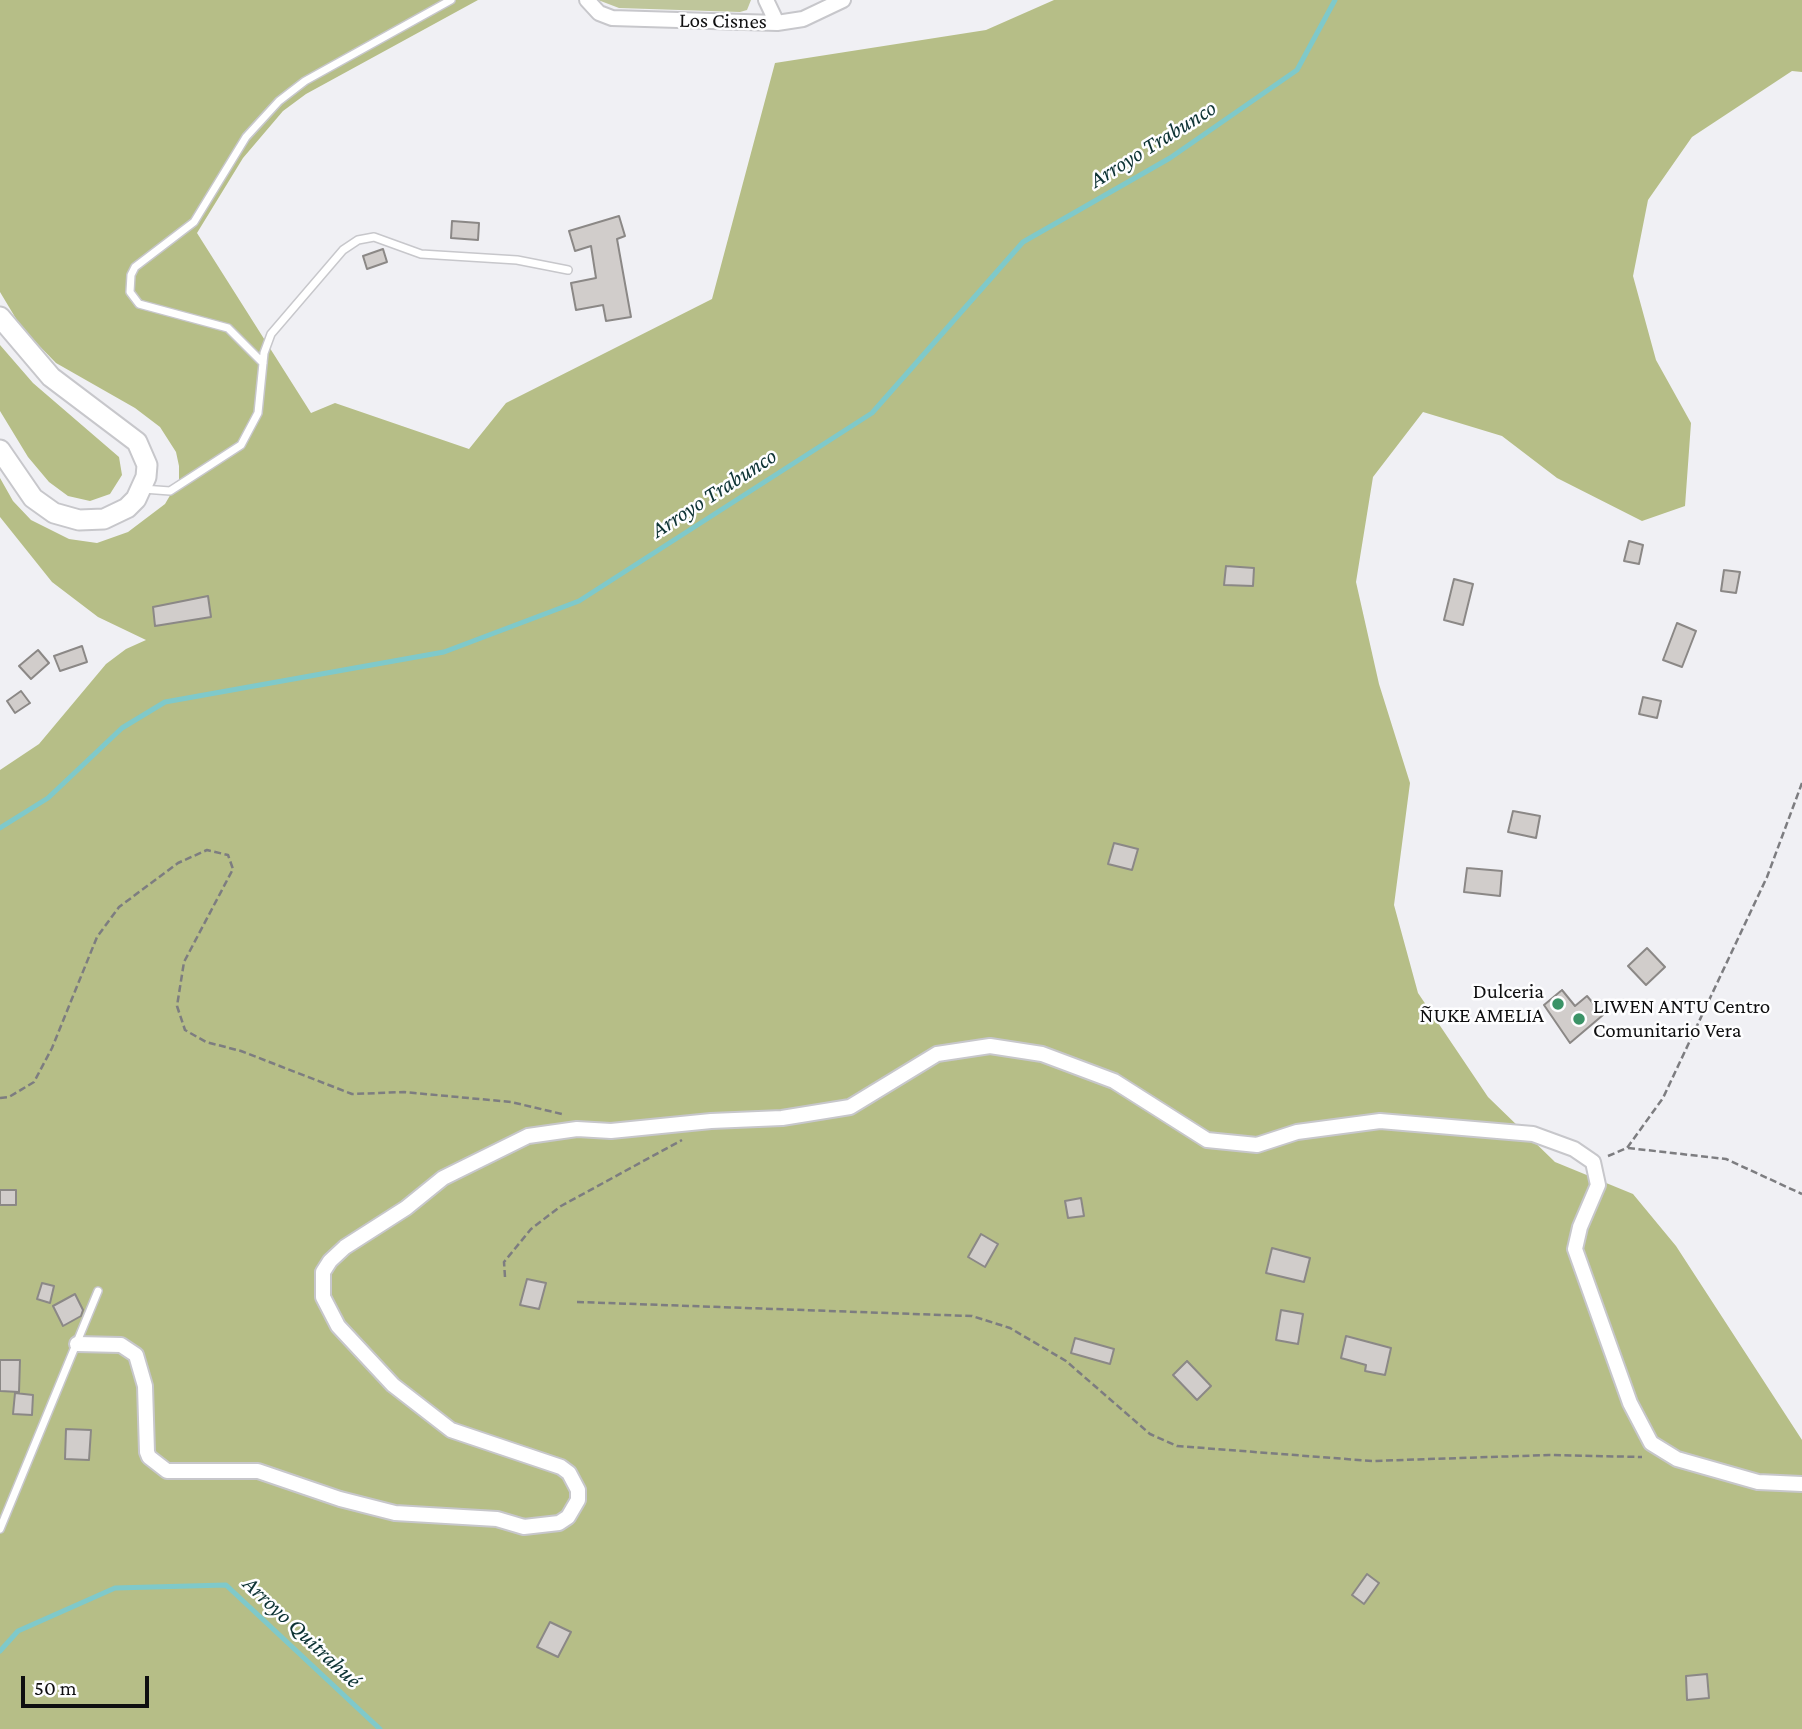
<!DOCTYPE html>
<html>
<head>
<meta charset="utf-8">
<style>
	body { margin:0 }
	#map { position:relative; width:1802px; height:1729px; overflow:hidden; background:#f0f0f4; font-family:"Crimson Pro",serif }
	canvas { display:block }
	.scale { position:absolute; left:21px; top:1676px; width:128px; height:32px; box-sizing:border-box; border:4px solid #0f0f10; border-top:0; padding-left:9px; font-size:21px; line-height:24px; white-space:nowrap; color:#0f0f10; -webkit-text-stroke:5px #fefeff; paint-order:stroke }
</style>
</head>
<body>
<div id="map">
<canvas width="1802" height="1729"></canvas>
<div class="scale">50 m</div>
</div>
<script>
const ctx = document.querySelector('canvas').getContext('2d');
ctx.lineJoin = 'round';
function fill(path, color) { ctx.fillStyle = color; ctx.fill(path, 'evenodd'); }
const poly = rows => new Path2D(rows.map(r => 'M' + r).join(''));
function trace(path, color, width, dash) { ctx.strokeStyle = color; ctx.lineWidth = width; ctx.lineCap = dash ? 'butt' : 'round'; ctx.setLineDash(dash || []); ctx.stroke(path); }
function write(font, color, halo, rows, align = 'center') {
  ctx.font = font + ' "Crimson Pro",serif'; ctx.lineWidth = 5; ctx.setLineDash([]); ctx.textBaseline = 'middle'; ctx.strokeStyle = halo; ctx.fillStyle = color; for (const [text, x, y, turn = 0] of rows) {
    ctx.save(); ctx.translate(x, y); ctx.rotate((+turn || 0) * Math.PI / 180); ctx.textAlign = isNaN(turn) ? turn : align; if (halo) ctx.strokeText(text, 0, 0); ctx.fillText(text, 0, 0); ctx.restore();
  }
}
fill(poly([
	[598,0,751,0,747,10,740,12,619,8]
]), '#bfc69b');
fill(poly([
	[0,0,478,0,306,94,283,111,243,158,197,233,311,413,335,403,469,449,506,403,712,299,775,63,986,30,1054,0,1802,0,1802,72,1792,71,1692,137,1648,200,1633,276,1656,360,1691,423,1685,506,1642,521,1557,478,1502,436,1423,412,1373,477,1356,582,1379,684,1410,783,1394,905,1418,993,1488,1097,1555,1162,1633,1194,1676,1246,1802,1440,1802,1729,0,1729,0,770,39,744,106,664,126,649,146,640,98,617,52,582,0,517,0,478,13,501,31,520,69,539,97,543,128,532,165,504,179,480,179,466,176,452,160,427,135,408,56,363,21,327,0,292],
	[0,345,33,383,119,457,122,475,110,494,90,501,68,496,49,482,28,457,0,411]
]), '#b6be87');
trace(poly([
	[0,828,48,798,122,728,165,702,444,652,579,601,872,413,1023,242,1170,158,1297,70,1335,0],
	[0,1651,18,1631,115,1588,226,1585,380,1729]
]), '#7fc9ca', 5);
const building = poly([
	[619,216,625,236,617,239,631,317,606,321,603,305,576,310,571,283,596,278,591,246,575,251,569,231,619,216],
	[452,221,479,223,478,240,451,238,452,221],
	[383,249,387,262,367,269,363,256,383,249],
	[1629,541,1643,545,1639,564,1624,561,1629,541],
	[1226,566,1254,568,1253,586,1224,585,1226,566],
	[1724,570,1740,572,1736,593,1721,591,1724,570],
	[1454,579,1473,584,1463,625,1444,620,1454,579],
	[208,596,211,617,155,626,153,607,208,596],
	[1677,623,1696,631,1682,667,1663,660,1677,623],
	[82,646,87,662,60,671,54,656,82,646],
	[38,650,49,663,31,679,19,666,38,650],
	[21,691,30,703,15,713,7,701,21,691],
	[1643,697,1661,701,1657,718,1639,714,1643,697],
	[1513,811,1540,816,1536,838,1508,832,1513,811],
	[1114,843,1138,849,1132,870,1108,864,1114,843],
	[1467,868,1502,871,1500,896,1464,892,1467,868],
	[1647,948,1665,967,1646,985,1628,966,1647,948],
	[1562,990,1575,1006,1587,996,1603,1015,1570,1043,1544,1005,1562,990],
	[0,1190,16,1190,16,1205,0,1205,0,1190],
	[1081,1198,1084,1216,1068,1218,1065,1201,1081,1198],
	[981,1234,998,1244,985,1267,968,1257,981,1234],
	[1272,1248,1310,1258,1304,1282,1266,1273,1272,1248],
	[527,1279,546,1283,539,1309,520,1305,527,1279],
	[42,1283,54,1286,50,1303,37,1299,42,1283],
	[75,1294,83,1310,81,1316,63,1326,53,1306,75,1294],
	[1281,1310,1303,1314,1298,1344,1276,1340,1281,1310],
	[1346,1336,1391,1348,1385,1375,1365,1371,1366,1365,1341,1358,1346,1336],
	[1075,1338,1114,1349,1110,1364,1071,1353,1075,1338],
	[0,1360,20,1360,19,1392,0,1391,0,1360],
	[1187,1361,1211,1386,1197,1400,1173,1375,1187,1361],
	[15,1393,33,1395,32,1415,13,1414,15,1393],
	[66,1429,91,1430,89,1460,65,1459,66,1429],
	[1367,1574,1379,1583,1364,1604,1352,1595,1367,1574],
	[550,1622,571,1632,558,1657,537,1647,550,1622],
	[1707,1674,1709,1698,1687,1700,1686,1676,1707,1674]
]);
fill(building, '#d1cdcb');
trace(building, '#8b8886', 2);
const lane = poly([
	[263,363,228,328,139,304,130,292,131,275,135,267,194,222,246,137,279,101,305,81,451,0],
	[143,489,170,491,241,445,258,413,264,353,271,334,343,250,358,240,374,237,421,254,517,260,568,270],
	[0,1529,98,1291]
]);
const street = poly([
	[587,0,599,13,612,18,777,23,803,19,843,0],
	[766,0,777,23],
	[77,1344,121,1345,136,1355,145,1386,147,1452,149,1457,167,1471,258,1471,340,1499,395,1513,497,1519,524,1527,559,1523,568,1517,578,1500,578,1490,569,1473,561,1467,451,1430,393,1385,338,1326,323,1297,323,1272,330,1261,345,1247,406,1208,443,1178,528,1136,577,1129,611,1131,711,1121,782,1118,850,1107,937,1054,990,1046,1042,1054,1114,1081,1207,1140,1257,1145,1297,1132,1380,1121,1533,1134,1574,1149,1593,1162,1598,1185,1580,1227,1575,1249,1630,1403,1651,1443,1677,1459,1758,1482,1802,1484]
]);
const secondary = poly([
	[0,317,51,377,137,442,147,465,146,477,136,499,127,508,104,519,79,520,54,513,33,498,0,450]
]);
trace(lane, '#c7c7cb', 10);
trace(street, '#c7c7cb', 18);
trace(secondary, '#c7c7cb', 23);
trace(poly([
	[0,1098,9,1097,34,1082,52,1048,97,937,119,907,178,863,207,850,228,855,233,869,184,962,177,1006,185,1030,206,1042,241,1051,352,1094,404,1092,511,1102,562,1114],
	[1628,1148,1726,1159,1802,1194],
	[1608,1156,1627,1148,1663,1098,1767,877,1802,783],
	[505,1277,504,1262,531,1229,561,1206,682,1140],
	[577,1302,972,1316,1010,1328,1066,1361,1150,1434,1177,1446,1372,1461,1549,1455,1642,1457]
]), '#7d7d80', 2.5, [7, 3.5]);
trace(lane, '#fff', 7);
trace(street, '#fff', 14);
trace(secondary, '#fff', 19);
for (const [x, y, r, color] of [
	[1558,1004,7,"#3b9367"],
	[1579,1019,7,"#3b9367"]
]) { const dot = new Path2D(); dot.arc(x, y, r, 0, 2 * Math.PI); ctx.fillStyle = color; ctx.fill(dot); trace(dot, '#fefeff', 2.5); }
write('21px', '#0f0f10', '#fefeff', [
	["Los Cisnes",723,21,1]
]);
write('21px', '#0f0f10', '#fefeff', [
	["Dulceria",1544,992],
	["ÑUKE AMELIA",1544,1016],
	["LIWEN ANTU Centro",1593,1007,"left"],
	["Comunitario Vera",1593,1031,"left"]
], 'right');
write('italic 23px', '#0c3233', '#fefeff', [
	["Arroyo Trabunco",1153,144,-32],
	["Arroyo Trabunco",714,493,-33],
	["Arroyo Quitrahué",302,1632,43]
]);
</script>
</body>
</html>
